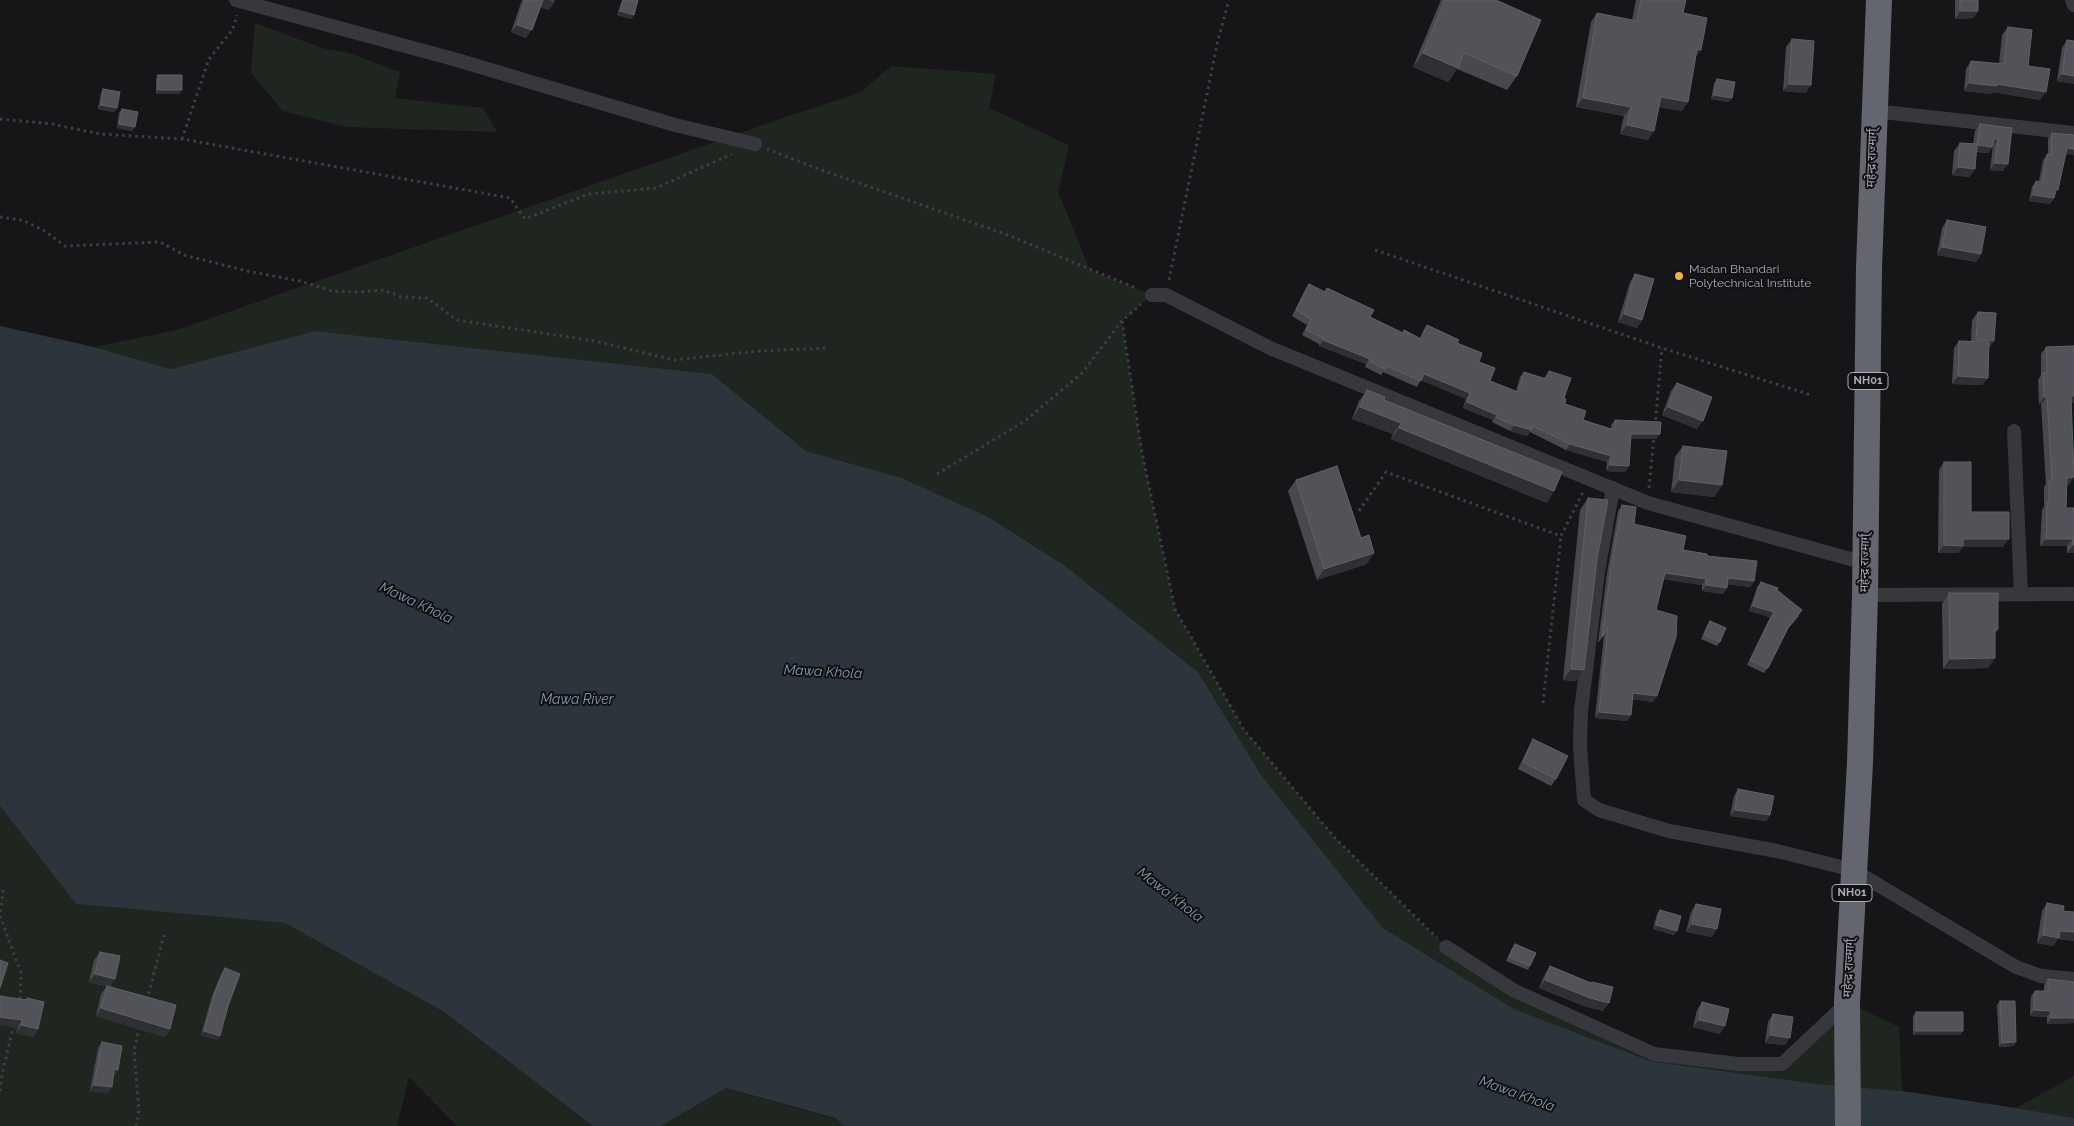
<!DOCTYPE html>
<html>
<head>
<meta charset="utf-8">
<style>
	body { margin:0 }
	canvas { display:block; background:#161618 }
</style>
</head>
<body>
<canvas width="2074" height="1126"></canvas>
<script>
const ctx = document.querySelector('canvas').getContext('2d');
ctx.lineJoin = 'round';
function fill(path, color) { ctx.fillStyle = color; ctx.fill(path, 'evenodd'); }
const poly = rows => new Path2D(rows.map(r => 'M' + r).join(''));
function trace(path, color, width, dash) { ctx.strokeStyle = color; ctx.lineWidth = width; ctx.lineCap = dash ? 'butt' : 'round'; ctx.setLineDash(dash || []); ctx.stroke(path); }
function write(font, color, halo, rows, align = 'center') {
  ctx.font = font + ' Raleway,"Noto Sans Devanagari",sans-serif'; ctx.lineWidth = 4; ctx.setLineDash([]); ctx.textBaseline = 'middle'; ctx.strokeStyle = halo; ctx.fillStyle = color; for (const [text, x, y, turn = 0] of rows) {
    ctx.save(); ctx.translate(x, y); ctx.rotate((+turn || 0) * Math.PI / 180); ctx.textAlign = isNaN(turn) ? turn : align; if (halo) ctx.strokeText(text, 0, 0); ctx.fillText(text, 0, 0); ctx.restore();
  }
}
fill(poly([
	[255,23,322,48,349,53,400,72,395,98,483,108,497,132,347,127,283,111,251,73],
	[891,66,996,74,989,108,1069,145,1058,192,1090,270,1152,295,1122,321,1142,453,1175,609,1244,730,1335,838,1446,947,1468,963,1654,1054,1782,1064,1847,1002,1899,1027,1902,1091,1817,1084,1650,1061,1514,1009,1383,928,1261,775,1198,672,1064,565,988,517,902,478,806,451,712,374,315,331,171,369,94,347,177,330,789,116,860,93],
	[0,806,76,904,285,923,444,1012,593,1126,457,1126,409,1077,397,1126,0,1126],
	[2074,1076,2074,1118,2016,1108],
	[726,1088,835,1119,844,1126,661,1126]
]), '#1e261f');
fill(poly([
	[0,326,94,347,171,369,315,331,712,374,806,451,902,478,988,517,1064,565,1198,672,1261,775,1383,928,1514,1009,1650,1061,1817,1084,1902,1091,2016,1108,2074,1118,2074,1126,844,1126,835,1118,726,1088,661,1126,593,1126,444,1012,285,923,76,904,0,806]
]), '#2c353c');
trace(poly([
	[0,119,52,124,100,134,182,139,510,198,525,219,588,194,656,188,732,154],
	[182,139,209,59,233,29,237,15],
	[767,149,816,168,1005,234,1138,289],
	[0,217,22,220,45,231,65,246,160,242,184,255,247,271,300,281,332,291,357,292,384,290,401,297,427,298,457,320,595,341,674,360,758,351,828,348],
	[1375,250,1662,348,1811,395],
	[1169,280,1218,40,1229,0],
	[1122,321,1142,453,1175,609,1244,730,1335,838,1437,938],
	[1655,426,1662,348],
	[937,474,1025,421,1082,373,1122,321,1141,304],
	[1649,488,1654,437],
	[1359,511,1386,472,1561,536,1583,492],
	[1543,703,1561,536],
	[3,890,0,916,21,973,20,1003],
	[147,1000,164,935],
	[0,1091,2,1075,14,1023],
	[136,1126,139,1110,134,1050,140,1025]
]), '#3d3f44', 3, [2.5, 4]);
trace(poly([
	[236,0,457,60,675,125,755,144],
	[2072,0,2074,5],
	[1874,111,2074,133],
	[1152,295,1166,295,1270,348,1648,503,1865,563],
	[2014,431,2021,594],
	[1613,488,1598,572,1581,711,1580,746,1584,800,1599,810,1669,831,1777,851,1853,870,2016,967,2041,976,2074,979],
	[1865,595,2074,594],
	[1446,947,1513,990,1654,1054,1738,1064,1782,1064,1847,1003]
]), '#37383d', 14);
trace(poly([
	[1848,1126,1847,1002,1860,763,1865,595,1869,268,1879,0]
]), '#63666e', 26);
fill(poly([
	[522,0,555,0,549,10,540,7,526,38,511,32],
	[622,0,638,0,634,15,631,19,617,15],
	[1441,0,1496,0,1517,76,1507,90,1457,69,1448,82,1413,67],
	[1636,0,1686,0,1683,13,1701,50,1696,56,1682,111,1659,107,1648,140,1620,134,1624,116,1576,107,1591,22,1597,13,1632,20],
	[1955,0,1992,0,1978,0,1978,11,1973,18,1955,19],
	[2008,27,2028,66,2040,100,1993,92,1992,94,1964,91,1966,69,1971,61,1999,64,2002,35],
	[1792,39,1806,93,1783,91,1786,47],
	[2067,40,2074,41,2074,84,2057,81,2062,48],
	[158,75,182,90,179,94,156,94,156,79],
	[1717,79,1729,102,1711,99,1714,83],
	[103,89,117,108,114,112,98,109,101,93],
	[122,109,132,131,117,128,119,113],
	[1980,124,2012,128,2003,171,1990,170,1993,146,1988,153,1976,152,1975,169,1969,177,1952,175,1954,151,1960,143,1973,144,1975,131],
	[2052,133,2065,154,2054,198,2050,204,2029,201,2032,187,2036,181,2039,181,2043,160,2048,154,2048,139],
	[1947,220,1981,254,1976,262,1937,255,1942,228],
	[1635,274,1642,320,1637,328,1618,322,1630,282],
	[1309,284,1324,292,1327,288,1370,317,1402,333,1404,330,1420,338,1423,331,1427,325,1457,343,1479,362,1490,381,1516,391,1520,377,1524,372,1544,378,1549,371,1564,398,1565,404,1583,420,1611,429,1611,425,1615,420,1660,434,1656,439,1630,439,1629,466,1625,472,1606,471,1607,462,1566,450,1530,432,1527,436,1510,431,1492,422,1493,420,1463,408,1466,399,1421,380,1417,387,1383,372,1381,375,1365,367,1366,364,1319,346,1319,344,1302,335,1307,325,1292,316,1305,290],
	[1978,312,1989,349,1988,378,1982,385,1952,384,1954,348,1959,341,1971,341,1972,320],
	[2074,346,2074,403,2072,403,2069,485,2067,485,2066,508,2074,508,2074,553,2067,553,2067,546,2040,546,2042,510,2044,507,2044,487,2046,484,2041,404,2039,404,2038,380,2041,375,2041,354,2046,347],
	[1677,383,1697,429,1662,415,1671,391],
	[1367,390,1384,400,1547,503,1391,439,1393,434,1352,419,1359,401],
	[1683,446,1722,485,1714,497,1671,492,1675,457],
	[1944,462,1971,512,2003,547,1963,547,1958,553,1938,553,1939,470],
	[1296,480,1367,564,1317,580,1288,491],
	[1588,498,1597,559,1576,681,1563,680,1580,510],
	[1622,505,1634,524,1683,550,1707,556,1754,581,1750,587,1727,584,1723,594,1702,591,1702,585,1663,579,1656,610,1653,702,1633,699,1631,715,1627,721,1595,718,1604,635,1598,643,1607,573,1618,511],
	[1761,582,1777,590,1799,616,1787,630,1768,668,1764,673,1747,665,1770,617,1749,611,1757,587],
	[1949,593,1998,629,1995,634,1988,668,1943,669,1942,604],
	[1710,621,1720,642,1717,646,1701,639,1707,625],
	[1533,739,1556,779,1551,786,1518,769,1529,746],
	[1738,789,1770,815,1766,821,1730,816,1734,796],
	[2047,903,2063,911,2074,912,2074,941,2058,939,2053,946,2037,943,2042,911],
	[1696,904,1712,937,1686,932,1691,912],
	[1660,910,1674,935,1653,929,1657,914],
	[1515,944,1530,966,1528,970,1506,961,1512,948],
	[100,952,115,979,109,987,89,982,94,960],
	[1550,966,1591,983,1592,982,1603,1011,1584,1006,1539,988,1545,974],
	[225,968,228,1006,217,1040,201,1035,212,996,222,972],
	[2048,979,2074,1023,2047,1024,2047,1017,2030,1016,2031,996,2035,991,2044,991,2044,985],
	[107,986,170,1029,165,1037,96,1016,101,994],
	[27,998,38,1029,33,1037,16,1033,26,1000],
	[2000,1001,2014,1046,1999,1047,1997,1005],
	[1702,1002,1720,1034,1693,1027,1697,1010],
	[1916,1012,1963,1031,1960,1035,1913,1035,1913,1016],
	[1773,1014,1785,1045,1765,1043,1768,1022],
	[102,1042,118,1070,114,1076,108,1093,90,1091,98,1048]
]), '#47494d');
fill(poly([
	[543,0,548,0,555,2,549,10,538,7],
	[620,11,634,15,631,19,617,15],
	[1960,11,1978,11,1973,18,1955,19],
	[517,25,532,30,526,38,511,32],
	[1697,49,1701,50,1694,59],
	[1423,53,1458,68,1448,82,1413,67],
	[2062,74,2074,76,2074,84,2057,81],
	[1969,83,1997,84,2046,92,2040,100,1993,92,1992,94,1964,91],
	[1789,84,1811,85,1806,93,1783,91],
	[158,90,182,90,179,94,156,94],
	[1714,95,1732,98,1729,102,1711,99],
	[1661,97,1688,102,1682,111,1654,106],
	[1583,98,1631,107,1624,116,1576,107],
	[101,105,117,108,114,112,98,109],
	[119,124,135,127,132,131,117,128],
	[1627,125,1654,131,1648,140,1620,134],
	[1994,139,1998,139,1993,146],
	[1977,145,1992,147,1988,153,1972,151],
	[2067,148,2074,149,2074,155,2062,154],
	[1995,163,2008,164,2003,171,1990,170],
	[1958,167,1975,169,1969,177,1952,175],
	[2033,195,2054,198,2050,204,2029,201],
	[1942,247,1981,254,1976,262,1937,255],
	[1624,314,1642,320,1637,328,1618,322],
	[1323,340,1370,359,1366,364,1319,346],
	[1976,340,1994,341,1989,349,1971,347],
	[1424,374,1470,393,1466,399,1420,380],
	[1958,376,1988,378,1982,385,1952,384],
	[2071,396,2074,396,2074,403,2066,403],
	[2044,397,2047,397,2041,404,2039,404],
	[1467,402,1497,415,1493,420,1463,408],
	[1360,407,1401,423,1393,434,1352,419],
	[1668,407,1703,421,1697,429,1662,415],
	[1514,425,1531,430,1527,436,1510,431],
	[1399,428,1554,491,1547,503,1391,439],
	[1631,434,1660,434,1656,439,1627,439],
	[1570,444,1611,456,1607,462,1566,450],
	[1610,465,1629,466,1625,472,1606,471],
	[2074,477,2069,485,2061,485,2067,478],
	[1679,480,1722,485,1714,497,1671,492],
	[1963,539,2009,539,2003,547,1963,547,1958,553,1938,553,1944,545],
	[2046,539,2073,539,2067,546,2040,546],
	[2073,545,2074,545,2074,553,2067,553],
	[1374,553,1367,564,1317,580,1324,569],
	[1665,573,1706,579,1702,585,1661,579],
	[1728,578,1754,581,1750,587,1724,584],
	[1706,585,1727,588,1723,594,1702,591],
	[1753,606,1774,612,1770,617,1749,611],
	[1995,658,1988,668,1943,669,1950,659],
	[1571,669,1584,670,1576,681,1563,680],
	[1633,693,1657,696,1653,702,1629,699],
	[1599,712,1631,715,1627,721,1595,718],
	[1735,810,1770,815,1766,821,1730,816],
	[1692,924,1717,929,1712,937,1686,932],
	[1656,925,1677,931,1674,935,1653,929],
	[2060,931,2074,932,2074,941,2058,939,2053,946,2037,943,2043,935],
	[95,974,115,979,109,987,89,982],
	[1545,980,1609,1003,1603,1011,1584,1006,1539,988],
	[101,1008,170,1029,165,1037,96,1016],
	[2034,1010,2051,1011,2047,1017,2030,1016],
	[0,1017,22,1020,17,1028,0,1025],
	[2051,1018,2074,1018,2074,1023,2047,1024],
	[1699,1020,1725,1026,1720,1034,1693,1027],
	[21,1025,38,1029,33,1037,16,1033],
	[204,1031,220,1036,217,1040,201,1035],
	[1916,1031,1963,1031,1960,1035,1913,1035],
	[1770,1035,1790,1038,1785,1045,1765,1043],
	[2016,1042,2014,1046,1999,1047,2002,1043],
	[114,1069,118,1070,114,1076],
	[94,1085,112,1087,108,1093,90,1091]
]), '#2f3033');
const building = poly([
	[525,0,543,0,532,30,517,25,525,0],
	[623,0,638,0,634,15,620,11,623,0],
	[1445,0,1496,0,1541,20,1517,76,1464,53,1458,68,1423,53,1445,0],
	[1641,0,1686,0,1683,13,1707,18,1701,50,1697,49,1688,102,1661,97,1654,131,1627,125,1631,107,1583,98,1597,13,1637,21,1641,0],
	[1960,0,1978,0,1978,11,1960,11,1960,0],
	[2008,27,2032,30,2028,66,2050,69,2046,92,1997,84,1997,86,1969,83,1971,61,2004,64,2008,27],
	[1792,39,1814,41,1811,85,1789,84,1792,39],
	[2067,40,2074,41,2074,76,2062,74,2067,40],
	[158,75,182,75,182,90,158,90,158,75],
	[1717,79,1735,82,1732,98,1714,95,1717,79],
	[103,89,120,92,117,108,101,105,103,89],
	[122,109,138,112,135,127,119,124,122,109],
	[1980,124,2012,128,2008,164,1995,163,1998,139,1994,139,1992,147,1977,145,1980,124],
	[2052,133,2074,135,2074,149,2067,148,2058,190,2056,190,2054,198,2033,195,2036,181,2042,182,2047,154,2051,155,2052,133],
	[1960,143,1977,144,1975,169,1958,167,1960,143],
	[1947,220,1986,227,1981,254,1942,247,1947,220],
	[1635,274,1654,279,1642,320,1624,314,1635,274],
	[1309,284,1325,292,1327,288,1374,310,1370,317,1403,333,1404,330,1421,339,1427,325,1459,340,1457,343,1482,353,1479,362,1495,368,1490,381,1518,392,1524,372,1546,379,1549,371,1571,378,1564,398,1566,399,1565,404,1586,411,1583,420,1614,430,1615,420,1661,422,1660,434,1631,434,1629,466,1610,465,1611,456,1570,444,1533,426,1531,430,1514,425,1496,417,1497,415,1467,402,1470,393,1424,374,1421,381,1386,366,1385,369,1369,361,1370,359,1323,340,1323,338,1306,330,1311,319,1296,310,1309,284],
	[1978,312,1996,313,1994,341,1976,340,1978,312],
	[1959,341,1989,342,1988,378,1958,376,1959,341],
	[2074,346,2074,396,2071,396,2074,477,2067,478,2066,508,2074,508,2074,545,2073,545,2073,539,2046,539,2047,502,2049,502,2049,480,2052,480,2047,397,2044,397,2043,373,2047,373,2046,347,2074,346],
	[1677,383,1712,397,1703,421,1668,407,1677,383],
	[1367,390,1385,397,1384,400,1562,472,1554,491,1399,428,1401,423,1360,407,1367,390],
	[1683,446,1727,451,1722,485,1679,480,1683,446],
	[1944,462,1971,462,1971,512,2009,512,2009,539,1963,539,1963,546,1944,545,1944,462],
	[1337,466,1361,538,1369,535,1374,553,1324,569,1296,480,1337,466],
	[1588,498,1608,500,1597,559,1584,670,1571,669,1588,498],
	[1622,505,1636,507,1634,524,1686,536,1683,550,1707,554,1707,556,1757,561,1754,581,1728,578,1727,588,1706,585,1706,579,1665,573,1656,610,1677,616,1676,637,1657,696,1633,693,1631,715,1599,712,1608,627,1602,637,1611,567,1622,505],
	[1761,582,1778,588,1777,590,1802,610,1788,628,1768,668,1750,660,1774,612,1753,606,1761,582],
	[1949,593,1998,593,1998,629,1995,629,1995,658,1950,659,1949,593],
	[1710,621,1726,628,1720,642,1704,635,1710,621],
	[1533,739,1568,756,1556,779,1523,762,1533,739],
	[1738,789,1774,796,1770,815,1735,810,1738,789],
	[2047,903,2064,906,2063,911,2074,912,2074,932,2060,931,2059,938,2043,935,2047,903],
	[1696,904,1721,909,1717,929,1692,924,1696,904],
	[1660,910,1681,916,1677,931,1656,925,1660,910],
	[1515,944,1536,953,1530,966,1509,957,1515,944],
	[100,952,120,956,115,979,95,974,100,952],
	[0,960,8,963,0,988,0,960],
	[1550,966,1591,983,1592,982,1613,987,1609,1003,1590,998,1545,980,1550,966],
	[225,968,240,974,228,1006,220,1036,204,1031,215,992,225,968],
	[2048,979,2074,982,2074,1018,2051,1018,2051,1011,2034,1010,2035,991,2048,991,2048,979],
	[107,986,176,1005,170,1029,101,1008,107,986],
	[0,996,27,1000,27,998,44,1002,38,1029,21,1025,22,1020,0,1017,0,996],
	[2000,1001,2015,1001,2016,1042,2002,1043,2000,1001],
	[1702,1002,1729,1009,1725,1026,1699,1020,1702,1002],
	[1916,1012,1963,1012,1963,1031,1916,1031,1916,1012],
	[1773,1014,1793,1017,1790,1038,1770,1035,1773,1014],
	[102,1042,122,1046,118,1070,114,1069,112,1087,94,1085,102,1042]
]);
fill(building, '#525359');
trace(building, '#5f6168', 1);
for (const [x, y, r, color] of [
	[1679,276,5,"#f2b134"]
]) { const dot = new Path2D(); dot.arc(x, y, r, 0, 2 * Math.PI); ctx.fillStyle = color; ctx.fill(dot); trace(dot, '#111113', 2); }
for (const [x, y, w] of [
	[1868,381,40],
	[1852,893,40]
]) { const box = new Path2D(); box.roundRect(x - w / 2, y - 8.5, w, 17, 4); ctx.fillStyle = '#111113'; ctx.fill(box); trace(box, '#a8adb8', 1); }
write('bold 11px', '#a8adb8', null, [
	["NH01",1868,381],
	["NH01",1852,893]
]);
write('12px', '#a8adb8', '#111113', [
	["महेन्द्र राज्मार्ग्",1872,158,-88],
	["महेन्द्र राज्मार्ग्",1865,563,-89],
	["महेन्द्र राज्मार्ग्",1849,968,-87]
]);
write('12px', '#a8adb8', '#111113', [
	["Madan Bhandari",1689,269],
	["Polytechnical Institute",1689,283]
], 'left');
write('italic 14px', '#7f9bb3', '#111113', [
	["Mawa Khola",416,603,25],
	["Mawa Khola",823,672,3],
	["Mawa River",577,700],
	["Mawa Khola",1170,895,38],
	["Mawa Khola",1517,1094,20]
]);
</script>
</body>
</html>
